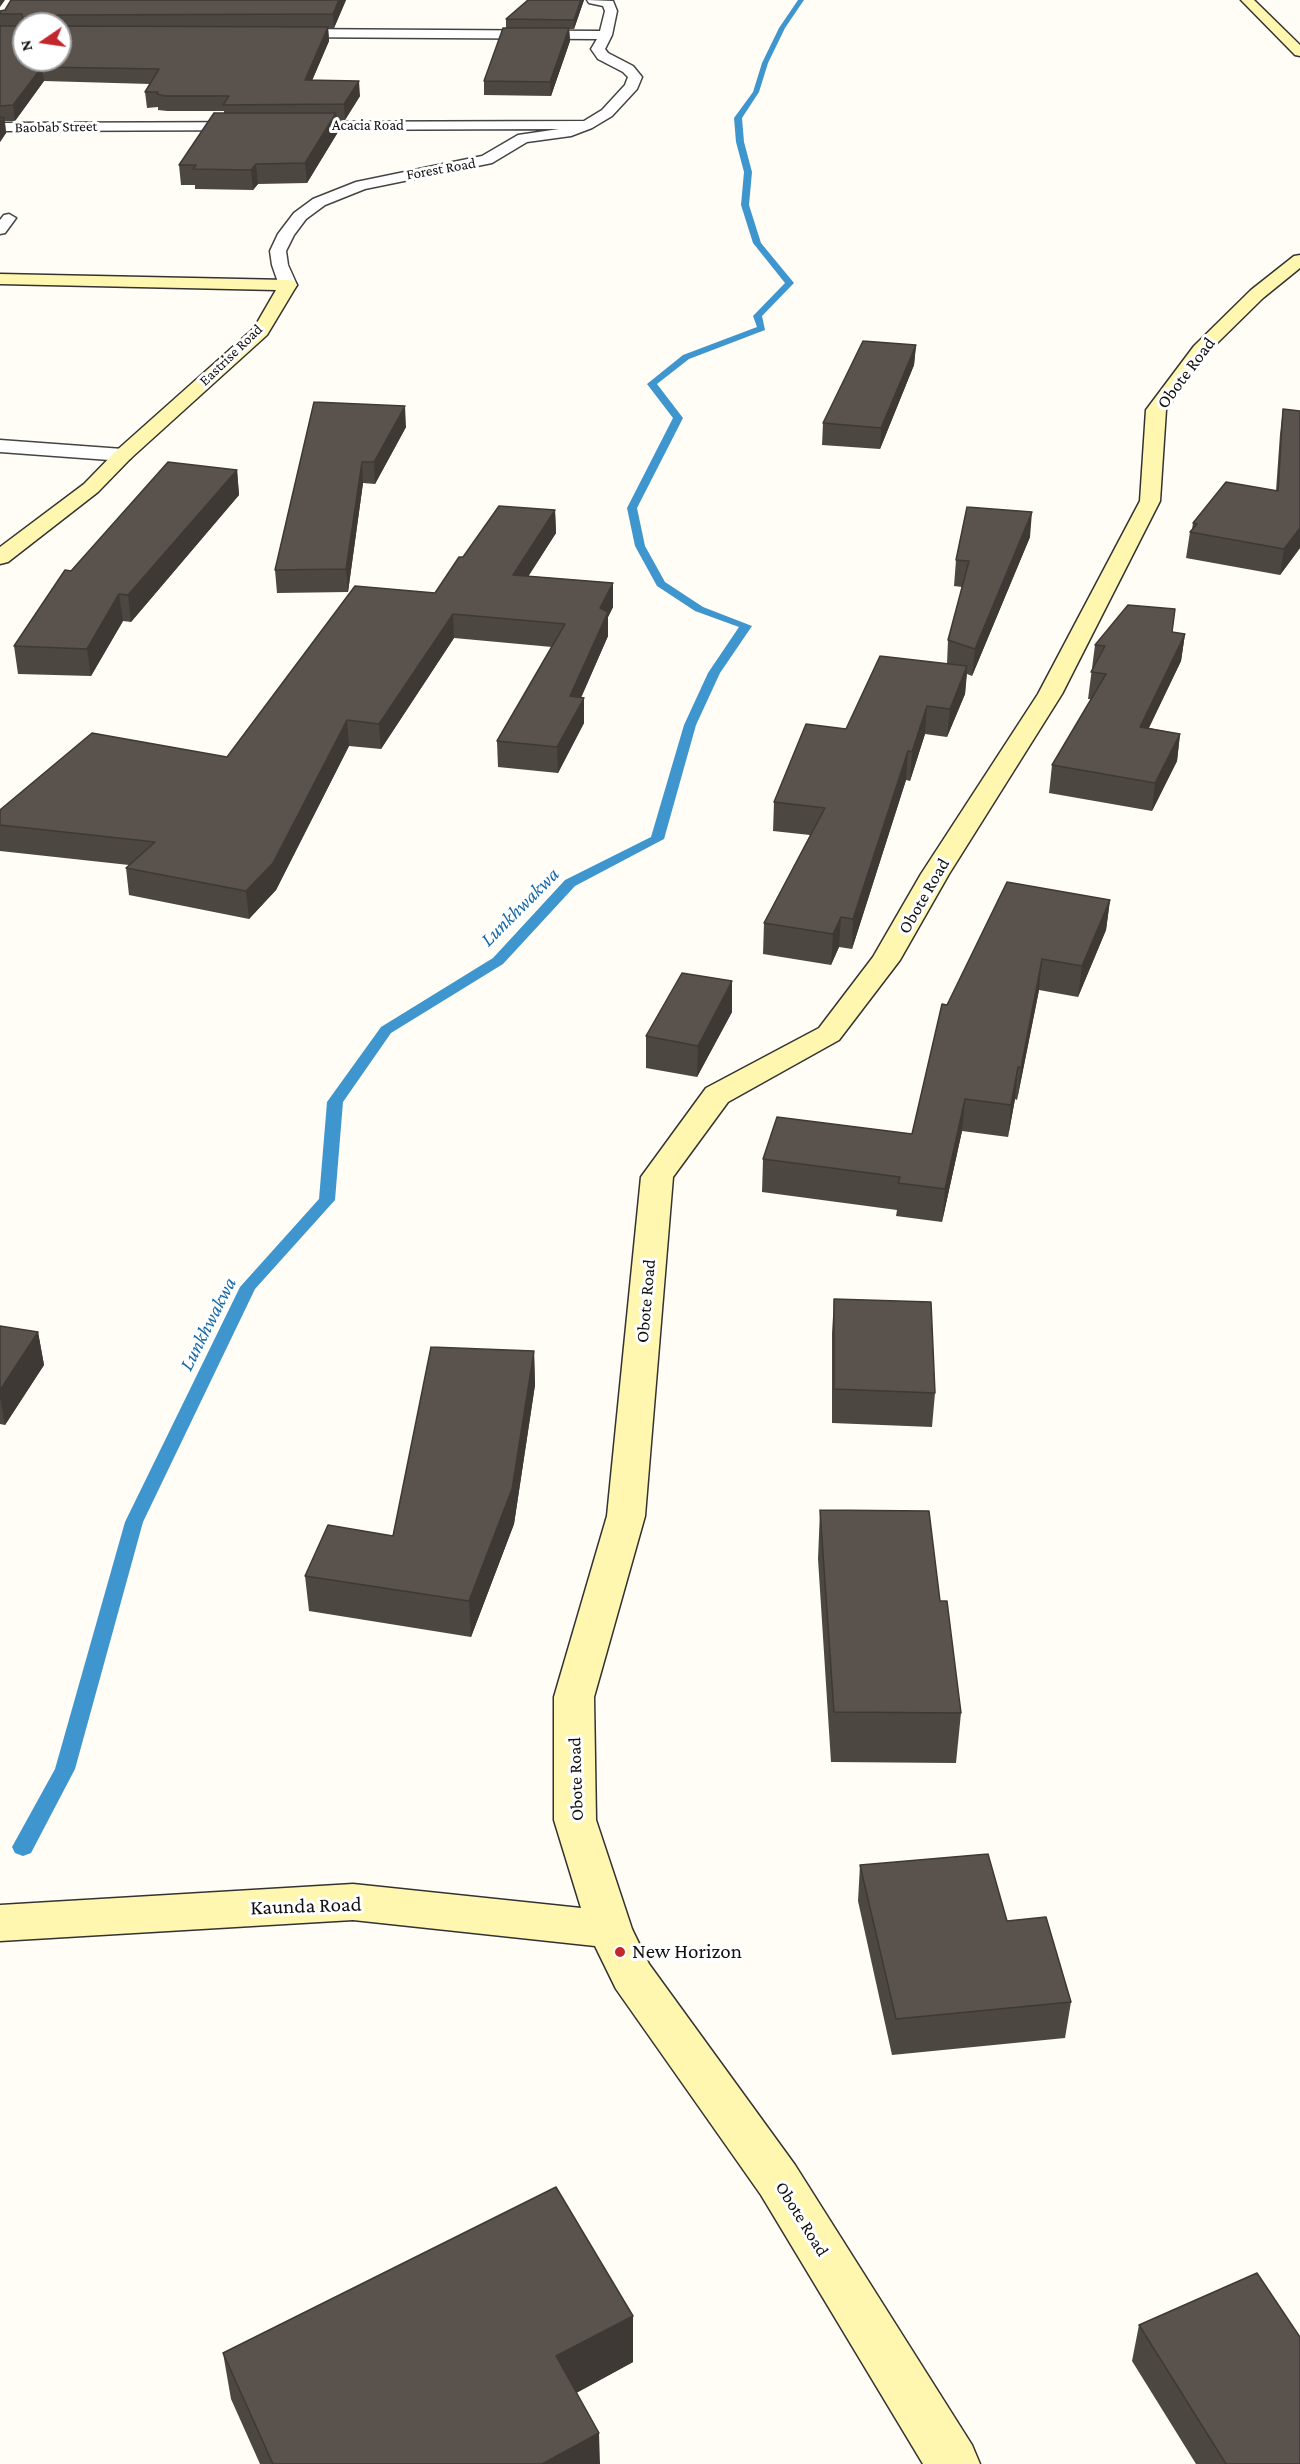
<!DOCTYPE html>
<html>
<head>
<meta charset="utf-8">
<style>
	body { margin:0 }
	#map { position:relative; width:1300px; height:2464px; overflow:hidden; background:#fffdf5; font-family:"Crimson Pro",serif }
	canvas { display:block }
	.north { position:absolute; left:12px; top:12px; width:60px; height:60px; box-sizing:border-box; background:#fff; border:2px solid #a0a0a0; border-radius:50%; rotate:257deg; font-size:16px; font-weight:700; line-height:24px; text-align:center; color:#111 }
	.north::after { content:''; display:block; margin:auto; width:21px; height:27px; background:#c4262e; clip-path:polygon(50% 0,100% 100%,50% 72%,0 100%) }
</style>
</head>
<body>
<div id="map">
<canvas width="1300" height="2464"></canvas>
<div class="north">N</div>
</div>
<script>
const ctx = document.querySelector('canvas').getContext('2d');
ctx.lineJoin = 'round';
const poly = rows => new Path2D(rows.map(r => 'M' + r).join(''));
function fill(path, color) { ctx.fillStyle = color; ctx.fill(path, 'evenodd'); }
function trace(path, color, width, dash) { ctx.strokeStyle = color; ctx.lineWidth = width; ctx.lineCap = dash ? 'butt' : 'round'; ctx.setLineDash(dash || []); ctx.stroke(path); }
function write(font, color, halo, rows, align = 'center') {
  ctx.font = font + ' "Crimson Pro",serif'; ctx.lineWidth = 6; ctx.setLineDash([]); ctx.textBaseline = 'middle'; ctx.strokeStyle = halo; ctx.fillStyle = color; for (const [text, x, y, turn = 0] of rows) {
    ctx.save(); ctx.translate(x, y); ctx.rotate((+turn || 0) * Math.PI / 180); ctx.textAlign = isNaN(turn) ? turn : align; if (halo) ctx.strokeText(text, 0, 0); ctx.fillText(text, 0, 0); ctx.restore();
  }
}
fill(poly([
	[798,0,804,0,785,28,768,63,759,92,742,118,744,142,752,172,749,205,761,243,794,283,762,316,765,330,689,359,657,384,683,418,637,508,645,546,665,582,703,607,752,626,720,673,696,725,664,839,575,886,503,964,391,1033,343,1102,335,1200,255,1289,143,1522,75,1769,31,1853,23,1856,15,1853,12,1847,55,1769,125,1522,240,1287,319,1199,327,1102,381,1027,493,958,565,880,651,837,684,725,708,673,739,627,695,611,657,586,635,546,627,508,673,418,647,384,683,355,757,327,753,316,785,283,753,243,741,205,744,172,736,142,734,118,753,92,762,63,779,28,798,0]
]), '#3f96cf');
const lane = poly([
	[9,214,16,218,5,233,0,234,0,220,4,215,9,214]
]);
const street = poly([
	[587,0,613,1,617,11,612,35,605,49,608,53,633,66,642,77,637,89,612,116,592,128,571,136,527,142,492,163,365,189,325,205,306,219,294,235,286,251,288,265,297,285,294,289,288,290,282,289,279,285,272,265,270,251,278,234,294,213,313,199,356,182,482,156,518,135,559,129,0,131,0,123,584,121,602,110,625,85,628,77,623,72,598,59,591,49,597,39,284,37,278,33,284,29,600,31,605,11,603,6,589,3,587,0],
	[0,440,123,449,130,451,133,455,130,459,123,461,0,452,0,440]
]);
const secondary = poly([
	[1241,0,1254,0,1300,45,1300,56,1295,55,1241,0],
	[1300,255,1300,268,1263,298,1206,354,1166,410,1160,501,1062,694,949,874,900,960,839,1040,728,1102,673,1177,645,1516,594,1697,596,1820,632,1929,649,1964,795,2165,972,2445,980,2464,923,2464,761,2195,616,1989,595,1946,353,1920,0,1941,0,1905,353,1884,581,1908,554,1820,554,1697,607,1516,641,1177,706,1088,819,1028,873,957,921,874,1038,694,1140,501,1146,410,1194,346,1251,290,1294,256,1300,255],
	[0,274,288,280,294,281,297,285,267,335,130,459,98,492,8,562,0,564,0,547,84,484,116,451,254,328,276,290,0,284,0,274]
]);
trace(lane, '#444', 3);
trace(street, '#444', 3);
trace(secondary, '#333', 3);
fill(lane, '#fff');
fill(street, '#fff');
fill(secondary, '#fff6b0');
fill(poly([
	[11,0,346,0,334,28,328,28,329,41,312,80,360,96,345,120,337,120,338,132,307,183,258,184,253,190,195,189,195,185,181,185,179,165,224,113,224,111,167,111,158,110,158,107,147,108,145,92,150,84,44,81,15,121,5,121,6,133,0,142,0,14,5,10],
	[24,24,60,24,60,60],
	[528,0,584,0,574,29,569,29,570,41,551,96,484,95,484,81,506,28,506,19],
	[916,345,914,365,880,449,822,445,823,423],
	[314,402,406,427,375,484,363,483,348,592,277,593,275,570],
	[1283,409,1300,411,1300,548,1280,575,1186,558,1190,532,1192,529,1193,523,1276,491,1280,434],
	[237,470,239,495,131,622,123,621,91,676,18,674,14,646,71,571],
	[555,510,556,533,528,576,613,583,613,607,608,617,608,636,581,697,584,698,584,723,558,773,498,767,497,741,552,647,454,638,381,749,349,746,276,890,249,919,129,895,126,868,129,865,0,851,0,810,227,757,435,593,463,557],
	[1030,537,972,676,967,674,965,694,947,737,925,734,910,781,906,780,852,949,839,947,831,965,763,954,764,923,810,835,773,831,774,802,846,729,947,664,948,640,962,587,954,586,956,560],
	[1175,609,1172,632,1185,634,1181,661,1149,728,1180,734,1177,761,1152,811,1049,793,1052,765,1091,699,1088,699,1095,645],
	[1110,900,1106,930,1078,997,1039,990,1017,1100,1015,1099,1008,1137,962,1131,942,1222,896,1216,897,1210,762,1192,763,1159,912,1134,947,1005],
	[732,1012,697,1077,646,1068,646,1036],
	[834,1299,935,1393,932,1427,832,1423,832,1333],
	[0,1326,0,1327,38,1332,44,1365,5,1425,0,1424],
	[534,1351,535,1385,514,1524,471,1637,309,1611,305,1576,393,1536],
	[820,1510,940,1601,961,1713,956,1763,831,1762,818,1559],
	[860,1865,1007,1921,1071,2002,1065,2038,892,2055,858,1901],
	[1139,2325,1300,2464,1196,2464,1132,2361],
	[223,2353,633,2362,576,2393,600,2464,260,2464,231,2399]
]), '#4d4742');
fill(poly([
	[0,0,5,0,0,7],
	[339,0,346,0,334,28,333,14],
	[581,0,584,0,574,29,574,20],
	[328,27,329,41,306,95,305,80],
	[569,28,570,41,551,96,550,82],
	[42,67,44,81,15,121,13,105],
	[359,81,360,96,345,120,344,104],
	[336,113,338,132,307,183,305,163],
	[4,118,6,133,0,142,0,123],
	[256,164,258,184,253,190,251,170],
	[916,345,914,365,880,449,881,428],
	[405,406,406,427,375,484,374,462],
	[362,462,363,483,348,592,346,569],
	[237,470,239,495,131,622,128,595],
	[555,510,556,533,514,599,513,575],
	[1032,512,1030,537,972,676,975,649],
	[1300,528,1300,548,1280,575,1284,549],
	[613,583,613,607,608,617,608,636,571,721,570,696,600,608],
	[119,594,123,621,91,676,87,649],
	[453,614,454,638,381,749,379,724],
	[1185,634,1181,661,1136,754,1140,727],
	[967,666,965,694,947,737,950,709],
	[584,698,584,723,558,773,557,747],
	[927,706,925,734,910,781,912,752],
	[347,720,349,746,276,890,249,919,246,891],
	[1180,734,1177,761,1152,811,1155,783],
	[908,751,906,780,852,949,853,919],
	[1110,900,1106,930,1078,997,1082,966],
	[841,917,839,947,831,965,833,934],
	[1042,959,1039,990,1017,1100,1021,1068],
	[732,981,732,1012,697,1077,698,1046],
	[1018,1067,1015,1099,1008,1137,1011,1105],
	[965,1099,962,1131,942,1222,945,1189],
	[38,1332,44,1365,5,1425,0,1397,0,1390],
	[534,1351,535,1385,514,1524,471,1637,469,1601],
	[633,2316,633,2362,558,2403,556,2356],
	[599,2433,600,2464,542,2464]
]), '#3f3936');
const building = poly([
	[11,0,339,0,333,14,57,15,56,24,24,24,22,14,0,14,0,11,5,10,11,0],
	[528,0,581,0,574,20,506,19,528,0],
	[24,24,24,60,60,60,60,26,328,27,305,80,359,81,344,104,223,105,229,96,165,96,157,94,158,92,145,92,159,69,42,67,13,105,0,106,0,26,22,26,24,24],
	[503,28,569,28,550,82,484,81,503,28],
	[214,113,336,113,305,163,256,164,251,170,193,169,196,165,179,165,214,113],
	[0,117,4,118,0,123,0,117],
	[863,341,916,345,881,428,823,423,863,341],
	[314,402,405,406,374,462,362,462,346,569,275,570,314,402],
	[1283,409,1300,411,1300,528,1284,549,1190,532,1197,524,1193,523,1226,482,1278,491,1283,409],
	[168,462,237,470,128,595,119,594,87,649,14,646,65,570,71,571,168,462],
	[499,506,555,510,513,575,613,583,600,608,608,612,570,696,584,698,557,747,497,741,565,624,453,614,379,724,347,720,273,863,246,891,126,868,155,842,0,825,0,810,92,733,227,757,355,586,435,593,459,557,463,557,499,506],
	[967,507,1032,512,975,649,948,640,969,561,956,560,967,507],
	[1128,605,1175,609,1172,632,1185,634,1140,727,1180,734,1155,783,1052,765,1106,674,1091,672,1105,646,1095,645,1128,605],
	[880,656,967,666,950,709,927,706,912,752,908,751,853,919,841,917,833,934,764,923,825,808,774,802,806,724,846,729,880,656],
	[1007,882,1110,900,1082,966,1042,959,1021,1068,1018,1067,1011,1105,965,1099,945,1189,898,1183,900,1177,763,1159,777,1117,912,1134,942,1004,947,1005,1007,882],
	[682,973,732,981,698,1046,646,1036,682,973],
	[834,1299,931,1302,935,1393,834,1389,834,1299],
	[0,1326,38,1332,0,1390,0,1326],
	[431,1347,534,1351,512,1489,469,1601,305,1576,328,1525,393,1536,431,1347],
	[820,1510,929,1511,940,1601,947,1601,961,1713,834,1712,820,1510],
	[988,1854,1007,1921,1046,1917,1071,2002,896,2019,860,1865,988,1854],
	[556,2187,633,2316,556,2356,599,2433,542,2464,273,2464,223,2353,556,2187],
	[1257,2273,1300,2337,1300,2464,1226,2464,1139,2325,1257,2273]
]);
fill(building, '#5a524d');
trace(building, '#3f3936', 1.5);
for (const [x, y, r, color] of [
	[620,1952,6,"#c4262e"]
]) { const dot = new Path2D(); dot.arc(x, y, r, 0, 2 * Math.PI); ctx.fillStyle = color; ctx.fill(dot); trace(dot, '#fff', 2); }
write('15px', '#111', '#fff', [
	["Acacia Road",368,125],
	["Baobab Street",56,127,-1],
	["Forest Road",441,169,-10],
	["Eastrise Road",231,355,-44]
]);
write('18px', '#111', '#fff', [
	["Obote Road",1186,373,-53],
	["Obote Road",924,896,-60],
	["Obote Road",646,1301,-85],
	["Obote Road",576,1779,-92],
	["Obote Road",802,2219,58]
]);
write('italic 20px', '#1768a6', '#fff', [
	["Lunkhwakwa",520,907,-45],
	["Lunkhwakwa",208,1324,-63]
]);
write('21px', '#111', '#fff', [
	["Kaunda Road",306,1906,-2]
]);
write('21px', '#111', '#fff', [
	["New Horizon",632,1952]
], 'left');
</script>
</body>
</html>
